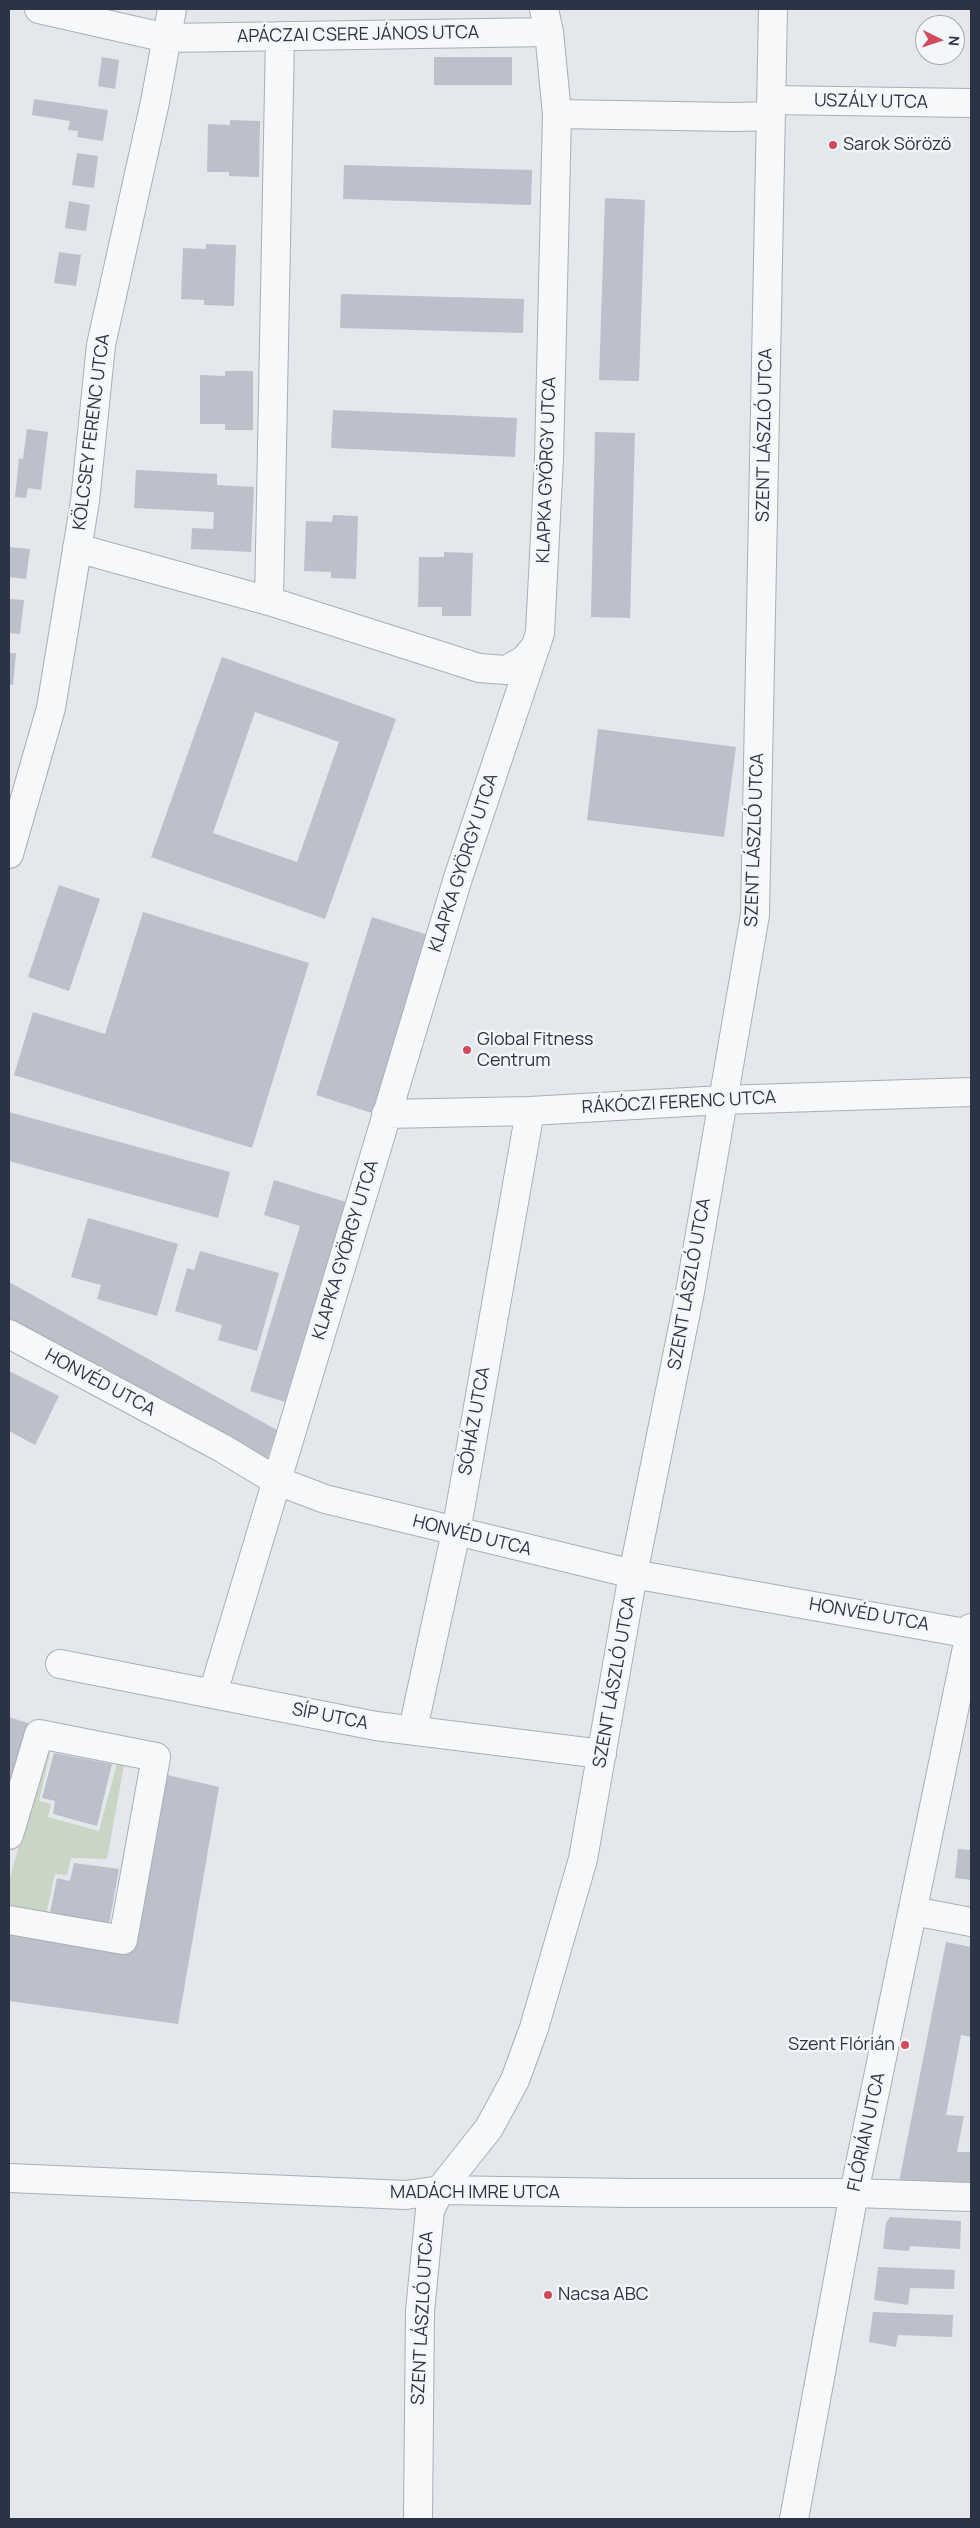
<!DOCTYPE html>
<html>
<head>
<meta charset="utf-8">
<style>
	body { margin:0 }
	#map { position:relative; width:980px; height:2528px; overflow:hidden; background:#e4e7ec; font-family:Manrope,sans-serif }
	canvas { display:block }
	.frame { position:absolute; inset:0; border:10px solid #2b3445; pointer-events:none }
	.north { position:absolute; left:915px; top:15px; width:50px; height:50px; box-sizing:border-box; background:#f4f6f9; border:1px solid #a4a8b1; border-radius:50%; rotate:94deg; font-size:14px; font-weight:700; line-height:20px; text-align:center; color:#2b3445 }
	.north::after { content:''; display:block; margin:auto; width:18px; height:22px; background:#d1495b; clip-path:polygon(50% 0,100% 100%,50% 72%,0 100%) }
</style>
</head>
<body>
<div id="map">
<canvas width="980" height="2528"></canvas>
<div class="frame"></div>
<div class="north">N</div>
</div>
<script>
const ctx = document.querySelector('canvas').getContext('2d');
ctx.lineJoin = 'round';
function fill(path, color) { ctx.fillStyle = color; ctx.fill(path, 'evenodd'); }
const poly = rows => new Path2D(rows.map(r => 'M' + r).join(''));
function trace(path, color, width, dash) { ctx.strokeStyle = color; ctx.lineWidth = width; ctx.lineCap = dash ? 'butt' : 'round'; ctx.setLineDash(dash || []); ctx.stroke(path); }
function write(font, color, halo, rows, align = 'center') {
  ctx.font = font + ' Manrope,sans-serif'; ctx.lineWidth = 5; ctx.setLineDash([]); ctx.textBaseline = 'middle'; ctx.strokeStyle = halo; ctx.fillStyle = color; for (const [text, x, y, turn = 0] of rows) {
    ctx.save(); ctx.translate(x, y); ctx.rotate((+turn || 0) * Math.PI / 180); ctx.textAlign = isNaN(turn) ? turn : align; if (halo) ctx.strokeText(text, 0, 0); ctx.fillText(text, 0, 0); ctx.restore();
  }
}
fill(poly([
	[45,1752,50,1753,39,1801,51,1804,48,1817,99,1831,117,1763,124,1765,107,1859,71,1858,67,1875,55,1874,45,1920,9,1914,9,1881]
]), '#c9d6c5');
fill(poly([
	[102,57,119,60,115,89,98,86],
	[434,57,512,57,512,85,434,85],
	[34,99,108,110,103,141,77,137,78,131,68,130,70,121,32,115],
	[230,120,260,121,259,177,229,176,229,172,207,172,208,124,230,125],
	[77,153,98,156,94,188,72,185],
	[344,165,532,170,531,205,343,199],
	[605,198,645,200,639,381,599,380],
	[69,201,90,205,86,231,65,228],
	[206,244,236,245,234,306,204,305,204,300,181,299,183,248,206,249],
	[59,252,81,255,76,286,54,283],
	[341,294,524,299,523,333,340,328],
	[225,371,253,371,253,430,225,430,225,424,200,424,200,375,225,376],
	[333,410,517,418,515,457,331,448],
	[27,429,48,432,41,490,28,488,26,498,15,497,19,458,23,459],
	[595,432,635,433,630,618,591,617],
	[136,470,217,474,217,485,254,487,251,552,191,549,192,528,213,529,214,512,134,508],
	[333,515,358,516,356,579,331,578,331,572,304,571,306,521,332,522],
	[9,547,30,549,26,579,9,577],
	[444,552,473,553,471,616,442,616,442,607,418,607,419,557,444,557],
	[9,599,24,600,20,634,9,633],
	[9,653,16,653,13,685,9,684],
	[222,657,396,719,325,919,151,857],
	[255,712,339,742,297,862,213,833],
	[598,729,736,747,724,837,587,820],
	[59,885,100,899,69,991,28,977],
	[143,912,309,963,252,1148,14,1075,33,1012,105,1034],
	[372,917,428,935,372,1113,316,1095],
	[9,1112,230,1172,218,1218,9,1161],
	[274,1180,346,1202,285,1402,250,1391,300,1226,264,1215],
	[88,1218,178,1244,157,1316,97,1299,101,1285,71,1277],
	[200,1251,279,1273,257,1351,218,1340,222,1325,175,1311,187,1268,194,1270],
	[9,1282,277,1430,265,1465,9,1323],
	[9,1371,59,1396,35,1445,9,1431],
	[9,1717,34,1725,9,1808],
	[54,1753,112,1764,97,1826,53,1814,55,1801,42,1798],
	[163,1774,219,1787,178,2024,9,2001,9,1934,125,1954],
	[958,1849,971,1850,971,1880,955,1878],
	[74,1863,119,1869,108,1930,49,1917,57,1878,70,1881],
	[946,1942,971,1947,971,2037,961,2035,946,2115,964,2116,957,2152,971,2152,971,2187,898,2187],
	[890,2217,961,2221,960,2249,910,2246,909,2251,883,2249,886,2223],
	[878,2267,955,2270,954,2289,910,2288,908,2305,874,2300],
	[873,2312,953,2315,952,2337,898,2335,896,2347,869,2342]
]), '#bbc0ca');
const minor = poly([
	[39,9,167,38,549,32],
	[771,100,971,103],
	[557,114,736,117,771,116],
	[77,548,269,601,479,668,506,670,524,660,536,646],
	[269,601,280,36],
	[9,854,51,708,85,501,101,345,155,102,172,9],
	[386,1114,530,1111,722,1100,971,1092],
	[9,1334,222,1448,275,1480,325,1499,633,1574,971,1634],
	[60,1664,376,1726,602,1754],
	[213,1693,458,878,540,633,549,458,557,114,549,32,544,9],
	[413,1729,456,1532,530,1111],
	[9,1835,39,1734,156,1757,123,1940,9,1920],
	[913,1911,971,1922],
	[9,2178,406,2195,440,2190,628,2193,854,2193,971,2197],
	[418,2519,420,2311,430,2210,440,2190,489,2128,515,2080,534,2028,583,1859,633,1574,690,1292,755,915,773,9],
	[794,2519,854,2193,971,1628]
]);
trace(minor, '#a9aeb7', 30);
trace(minor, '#f7f8fa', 28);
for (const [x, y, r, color] of [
	[833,145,5,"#d1495b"],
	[467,1050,5,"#d1495b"],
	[905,2045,5,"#d1495b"],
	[548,2295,5,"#d1495b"]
]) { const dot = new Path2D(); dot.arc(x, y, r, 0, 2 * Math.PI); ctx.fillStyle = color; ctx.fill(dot); trace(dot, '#f4f6f9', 2); }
write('18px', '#2b3445', '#f4f6f9', [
	["APÁCZAI CSERE JÁNOS UTCA",358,35,-1],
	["USZÁLY UTCA",871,102,1],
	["KÖLCSEY FERENC UTCA",92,432,-83],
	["SZENT LÁSZLÓ UTCA",765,435,-89],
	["KLAPKA GYÖRGY UTCA",547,470,-88],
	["SZENT LÁSZLÓ UTCA",755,840,-88],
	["KLAPKA GYÖRGY UTCA",464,863,-72],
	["RÁKÓCZI FERENC UTCA",679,1103,-3],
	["KLAPKA GYÖRGY UTCA",346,1250,-73],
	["SZENT LÁSZLÓ UTCA",690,1284,-80],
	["HONVÉD UTCA",100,1383,28],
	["SÓHÁZ UTCA",475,1421,-80],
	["HONVÉD UTCA",472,1536,14],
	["HONVÉD UTCA",869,1615,10],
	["SZENT LÁSZLÓ UTCA",615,1682,-80],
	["SÍP UTCA",330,1717,11],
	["FLÓRIÁN UTCA",867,2132,-78],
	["MADÁCH IMRE UTCA",475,2193],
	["SZENT LÁSZLÓ UTCA",423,2318,-87]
]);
write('18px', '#2b3445', '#f4f6f9', [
	["Sarok Sörözö",843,145],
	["Global Fitness",477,1040],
	["Centrum",477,1061],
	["Szent Flórián",895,2045,"right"],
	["Nacsa ABC",558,2295]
], 'left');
</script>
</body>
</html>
